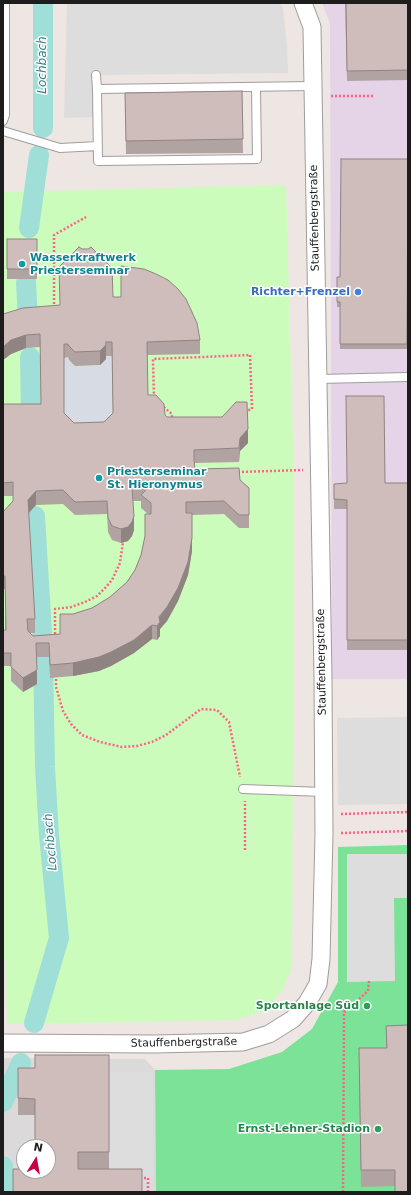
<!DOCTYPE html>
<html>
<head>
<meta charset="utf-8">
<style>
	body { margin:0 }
	#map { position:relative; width:411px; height:1195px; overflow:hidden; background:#eee6e2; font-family:"DejaVu Sans",sans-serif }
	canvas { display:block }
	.frame { position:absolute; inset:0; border:4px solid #1d1d1d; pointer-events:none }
	.north { position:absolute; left:16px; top:1139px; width:40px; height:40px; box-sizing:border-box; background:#fff; border:1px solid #a5a5a5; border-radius:50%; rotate:11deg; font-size:11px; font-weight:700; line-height:16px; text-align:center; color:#1d1d1d }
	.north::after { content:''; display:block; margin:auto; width:14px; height:18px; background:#c90043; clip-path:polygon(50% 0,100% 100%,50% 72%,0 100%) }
</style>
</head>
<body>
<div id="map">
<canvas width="411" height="1195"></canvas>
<div class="frame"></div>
<div class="north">N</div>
</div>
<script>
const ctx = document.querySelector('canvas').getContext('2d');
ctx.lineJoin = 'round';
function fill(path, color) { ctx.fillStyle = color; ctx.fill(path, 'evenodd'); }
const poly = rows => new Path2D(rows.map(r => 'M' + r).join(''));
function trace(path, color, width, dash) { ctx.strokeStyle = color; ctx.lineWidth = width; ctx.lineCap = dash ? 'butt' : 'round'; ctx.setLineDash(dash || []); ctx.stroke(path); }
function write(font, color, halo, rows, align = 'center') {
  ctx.font = font + ' "DejaVu Sans",sans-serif'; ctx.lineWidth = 3; ctx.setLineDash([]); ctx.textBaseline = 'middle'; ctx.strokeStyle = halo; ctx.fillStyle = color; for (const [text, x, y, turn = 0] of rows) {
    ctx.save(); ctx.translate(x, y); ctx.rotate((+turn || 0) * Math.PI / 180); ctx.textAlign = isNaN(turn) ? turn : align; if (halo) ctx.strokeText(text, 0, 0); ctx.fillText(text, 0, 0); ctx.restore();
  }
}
fill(poly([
	[3,1058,145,1059,155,1070,156,1192,3,1192],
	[24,1147,48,1147,48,1171,24,1171]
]), '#dbd9da');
fill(poly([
	[322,3,408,3,408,679,332,679,330,23]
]), '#e5d3e8');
fill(poly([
	[286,185,294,484,292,968,283,989,267,1010,235,1020,7,1024,6,960,3,959,3,192]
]), '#ccfcbb');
fill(poly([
	[408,845,408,1192,156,1192,155,1070,229,1069,282,1052,312,1029,338,982,338,847]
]), '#7be298');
fill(poly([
	[67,3,280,3,283,8,287,45,288,73,97,75,97,117,64,118],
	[408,717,408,804,338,805,337,718],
	[347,854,408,854,408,898,394,898,395,981,347,982],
	[109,1072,153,1072,153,1183,109,1183]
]), '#ddd');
fill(poly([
	[106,356,112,356,113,426,64,426,64,358,68,357,69,360,75,366,100,365]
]), '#d6dbe4');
trace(poly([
	[43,128,43,3],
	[29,228,39,155],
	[26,282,28,321],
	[30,357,31,418],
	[35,516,43,649],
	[34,1023,59,938,49,835,45,767,43,657],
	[3,1102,21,1063],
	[3,1166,4,1192]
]), '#a0dfd8', 20);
const lane = poly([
	[96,75,97,89],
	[256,87,257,159,98,161,97,89,313,86],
	[3,121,5,115,5,3],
	[3,131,60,148,98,146],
	[318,379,408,377],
	[243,789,323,792]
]);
const street = poly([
	[3,1043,155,1044,243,1042,269,1034,293,1019,307,1003,318,984,321,959,324,834,323,679,312,27,303,3]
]);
trace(lane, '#9e9e9e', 10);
trace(street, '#9e9e9e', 19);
trace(poly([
	[331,96,373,96],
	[54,308,54,235,86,217],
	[250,355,252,409,234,415,221,429,172,428,172,414,154,399,153,359,250,355],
	[238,472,303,470],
	[55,638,55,609,71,607,85,602,97,596,106,587,112,580,120,563,123,542],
	[56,675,56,687,63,711,71,724,82,735,100,742,122,747,137,746,152,742,166,735,201,709,217,710,229,722,240,777],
	[341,814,408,812],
	[341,833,408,831],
	[245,850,245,801],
	[140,1178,148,1178,148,1192],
	[343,1192,344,1012,368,991,369,981]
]), '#ff6287', 2.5, [2, 2]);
trace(lane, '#fff', 8);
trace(street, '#fff', 17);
fill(poly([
	[345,3,408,3,408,80,347,81],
	[242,91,243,153,126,154,125,93],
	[408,159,407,349,340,349,340,307,337,307,337,277,340,277],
	[7,239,37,239,37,279,7,279],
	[113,297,200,340,200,354,147,355,148,395,167,417,248,443,240,451,239,462,195,463,195,469,240,480,249,488,249,528,239,528,224,514,192,515,192,551,188,575,178,601,167,621,160,629,160,636,157,640,152,639,134,653,111,666,99,671,73,676,50,678,49,657,37,657,37,684,23,692,11,681,11,666,3,666,3,630,5,630,5,589,3,589,3,512,13,501,13,496,3,496,3,404,41,404,40,347,26,348,11,354,3,360,3,314,60,305],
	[106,356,112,356,113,413,104,422,74,423,64,413,64,358,68,357,69,360,75,366,100,365,106,359],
	[133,501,141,501,141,508,148,514,145,536,141,555,135,570,127,582,110,597,92,608,73,614,60,634,33,636,30,633,35,633,35,619,28,513,36,505,63,504,75,515,107,514,108,532,112,540,121,543,128,541,132,536,134,530],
	[408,483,408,650,347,650,347,509,334,509,334,484],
	[408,1025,395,1186,361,1187,359,1065,386,1048,386,1026],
	[109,1055,109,1169,48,1171,35,1115,18,1115,18,1068,35,1068]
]), '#b1a3a1');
fill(poly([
	[26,335,26,348,11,354,3,360,3,347,11,340],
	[106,345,106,359,100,365,100,351],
	[248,429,248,443,240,451,239,462,240,438],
	[36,491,36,505,28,514,28,500],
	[134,516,134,530,132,536,128,541,121,543,121,529],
	[192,538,192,551,188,575,178,601,167,621,160,629,160,636,157,640,157,626,159,617],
	[152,625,152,639,134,653,111,666,99,671,73,676,73,663],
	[37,670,37,684,23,692,23,678]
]), '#908483');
const building = poly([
	[346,3,408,3,408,70,347,71,346,3],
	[242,91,243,139,126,141,125,93,242,91],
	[341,159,408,159,407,344,340,344,340,302,337,302,337,277,340,277,341,159],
	[7,239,37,239,37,269,7,269,7,239],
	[79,247,82,249,88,249,91,247,112,268,113,297,121,297,121,266,144,269,156,274,168,280,178,289,186,299,197,323,200,340,147,342,148,395,156,395,164,404,165,415,167,417,222,417,236,402,247,402,248,429,240,438,239,448,194,450,194,460,195,469,239,468,240,480,249,488,249,515,239,515,224,501,186,502,186,513,192,513,192,538,188,562,178,588,167,607,159,617,160,622,157,626,152,625,134,640,111,652,99,657,73,663,50,665,49,643,36,643,37,670,23,678,11,667,11,653,3,653,3,630,6,630,5,576,3,576,3,512,13,501,13,482,3,483,3,404,41,404,40,334,26,335,11,340,3,347,3,314,23,308,60,305,59,267,79,247],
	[106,342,112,342,113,413,104,422,74,423,64,413,64,344,68,344,69,346,75,352,100,351,106,345,106,342],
	[145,487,146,490,141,495,151,503,151,514,145,514,145,536,141,555,135,570,127,582,110,597,92,608,73,614,60,614,60,634,33,636,28,631,27,619,35,619,28,500,36,491,63,490,75,502,107,501,108,518,112,526,121,529,128,527,132,522,134,516,132,488,145,487],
	[346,396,384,396,385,483,408,483,408,640,347,640,347,500,334,499,334,484,347,483,346,396],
	[408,1025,408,1192,395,1192,395,1170,361,1170,359,1048,387,1048,386,1026,408,1025],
	[35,1055,109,1055,109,1152,78,1152,78,1169,142,1169,142,1192,13,1192,13,1169,24,1169,24,1171,48,1171,48,1147,35,1147,35,1099,18,1098,18,1068,35,1068,35,1055]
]);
fill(building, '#cebdbb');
trace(building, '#908483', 1);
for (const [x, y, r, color] of [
	[22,264,4,"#0f9aa8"],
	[358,292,4,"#3f7fe0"],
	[99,478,4,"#0f9aa8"],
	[367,1006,4,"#2e9e5b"],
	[378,1129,4,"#2e9e5b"]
]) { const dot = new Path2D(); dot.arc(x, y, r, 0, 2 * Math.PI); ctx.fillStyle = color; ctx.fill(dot); trace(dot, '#fff', 1.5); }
write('11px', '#1d1d1d', '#fff', [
	["Stauffenbergstraße",315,218,-91],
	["Stauffenbergstraße",322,662,-91],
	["Stauffenbergstraße",184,1043,-1]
]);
write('bold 11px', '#0d838f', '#fff', [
	["Wasserkraftwerk",30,258],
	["Priesterseminar",30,271],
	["Priesterseminar",107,472],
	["St. Hieronymus",107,485]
], 'left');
write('bold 11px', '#366cbe', '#fff', [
	["Richter+Frenzel",350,292]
], 'right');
write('bold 11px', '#27864d', '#fff', [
	["Sportanlage Süd",359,1006],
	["Ernst-Lehner-Stadion",370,1129]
], 'right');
write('italic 12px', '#387b88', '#fff', [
	["Lochbach",43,65,-90],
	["Lochbach",51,842,-95]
]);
</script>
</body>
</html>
